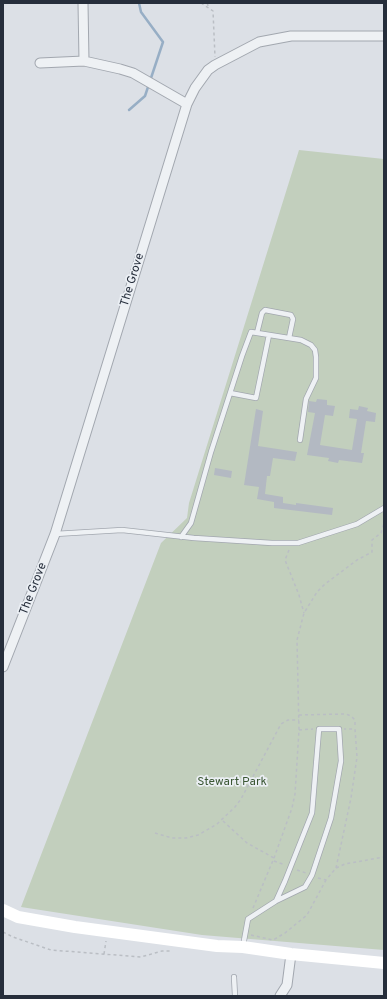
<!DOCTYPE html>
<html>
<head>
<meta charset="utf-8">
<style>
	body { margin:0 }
	#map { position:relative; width:387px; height:999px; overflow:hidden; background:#dce0e6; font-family:Overpass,sans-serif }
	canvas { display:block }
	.frame { position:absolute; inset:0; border:4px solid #262e3b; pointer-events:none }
</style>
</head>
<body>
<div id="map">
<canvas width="387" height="999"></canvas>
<div class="frame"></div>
</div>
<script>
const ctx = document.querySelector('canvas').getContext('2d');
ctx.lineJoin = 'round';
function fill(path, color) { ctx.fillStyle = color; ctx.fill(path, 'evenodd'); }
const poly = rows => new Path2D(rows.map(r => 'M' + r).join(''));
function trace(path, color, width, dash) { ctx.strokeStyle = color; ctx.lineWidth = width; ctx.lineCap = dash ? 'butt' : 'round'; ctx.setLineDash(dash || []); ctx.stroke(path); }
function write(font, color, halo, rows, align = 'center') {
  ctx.font = font + ' Overpass,sans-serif'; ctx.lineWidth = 3.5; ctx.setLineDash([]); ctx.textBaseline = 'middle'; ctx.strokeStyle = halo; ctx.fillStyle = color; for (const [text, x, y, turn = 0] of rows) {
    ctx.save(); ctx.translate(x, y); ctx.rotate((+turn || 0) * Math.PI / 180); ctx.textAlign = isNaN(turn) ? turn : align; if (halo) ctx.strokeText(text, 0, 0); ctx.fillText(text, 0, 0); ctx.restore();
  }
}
fill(poly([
	[299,150,384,159,384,950,202,935,21,907,161,543,187,518,189,503]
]), '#c2cfbd');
trace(poly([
	[129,110,145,96,163,42,141,12,139,3]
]), '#97aec5', 2.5);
fill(poly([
	[317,399,327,400,327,405,335,406,333,416,325,415,320,445,352,450,357,419,349,418,350,409,358,410,359,406,368,408,367,411,376,413,375,422,366,421,361,453,364,453,362,463,339,460,338,463,328,461,329,458,307,455,315,413,308,412,309,401,316,402],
	[256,409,263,411,258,446,297,452,295,461,273,458,270,476,267,476,265,494,283,497,283,503,296,505,296,503,333,508,332,515,274,508,274,502,257,499,259,487,244,485],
	[215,468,232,471,231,478,214,475]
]), '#b3b9c2');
const service = poly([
	[257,333,262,313,265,310,291,315,293,319,289,338],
	[230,393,256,398,269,335],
	[55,534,122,530,194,538,272,543,298,543,357,524,384,508],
	[181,537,191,523,211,452,242,356,251,332,301,340,311,345,315,350,316,357,316,378,306,399,300,440],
	[243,946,248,919,276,901,305,887,312,875,331,818,341,761,339,729,319,729,312,813,285,881,276,901],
	[234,977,235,996]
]);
const minor = poly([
	[83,3,84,61],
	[40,63,84,61,120,69,133,73,187,104],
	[3,667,55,534,187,104,195,88,208,70,215,65,259,42,291,36,384,36],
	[280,996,287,985,291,954]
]);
trace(service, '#a2a7af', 6);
trace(minor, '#a2a7af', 11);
trace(poly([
	[201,3,213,11,215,57],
	[207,3,209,8],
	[289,550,285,560,299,595,304,613],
	[299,715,346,714,351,716,355,720,355,728],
	[299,730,313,729],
	[223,821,247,843,274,858],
	[155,833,172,838,186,838,198,835,217,824,235,807,241,799,281,724,288,720,299,720],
	[274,861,285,865],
	[336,868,351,798,357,757,355,729,344,729],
	[297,870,306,873],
	[318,878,326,880,336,868,345,864,384,857],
	[253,908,274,858,292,808,295,794,299,730,297,640,304,613,317,592,325,584,357,560,372,552,372,540,381,533,384,523],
	[3,932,13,937,51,950,141,957,162,951,172,951],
	[251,935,273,940,285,933,307,915,326,880],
	[104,954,106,941]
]), '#babec4', 1.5, [3, 3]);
trace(service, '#eef1f4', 4.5);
trace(minor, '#eef1f4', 9);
trace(poly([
	[3,910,18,917,75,927,217,946,243,947,291,954,384,963]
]), '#fff', 12);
write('12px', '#262e3b', '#ebeff4', [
	["The Grove",133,280,-73],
	["The Grove",34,589,-69]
]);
write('12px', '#3b5734', '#ebeff4', [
	["Stewart Park",232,783]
]);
</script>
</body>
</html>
